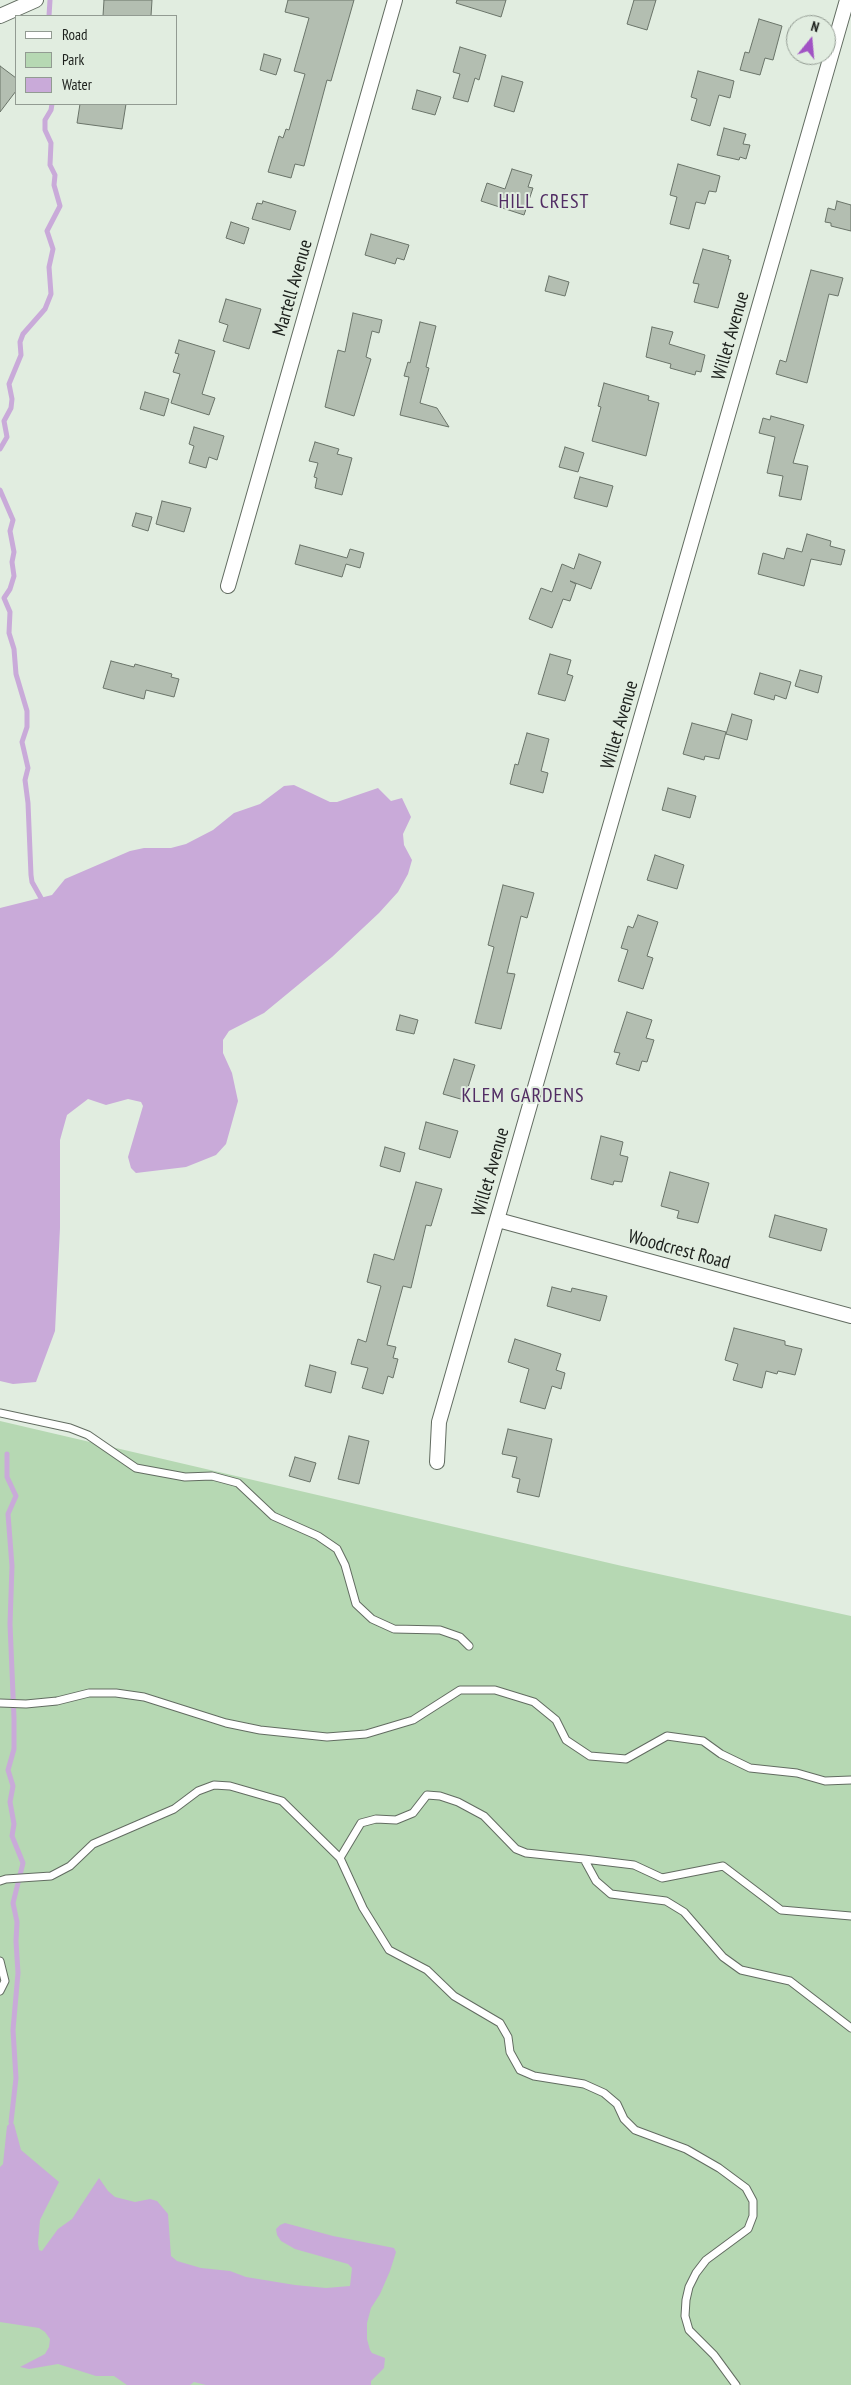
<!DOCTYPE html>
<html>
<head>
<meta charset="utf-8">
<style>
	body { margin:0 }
	#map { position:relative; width:851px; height:2385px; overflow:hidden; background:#e1ede0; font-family:"PT Sans Narrow",sans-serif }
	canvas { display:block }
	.legend { position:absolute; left:15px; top:15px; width:162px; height:90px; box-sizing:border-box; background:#e1ede0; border:1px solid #929b92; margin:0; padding:6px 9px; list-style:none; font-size:15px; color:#1c201c }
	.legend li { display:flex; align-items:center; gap:10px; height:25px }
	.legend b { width:25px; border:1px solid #929b92 }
	.north { position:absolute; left:786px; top:15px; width:50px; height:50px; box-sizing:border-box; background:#e1ede0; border:1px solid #929b92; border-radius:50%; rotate:17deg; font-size:14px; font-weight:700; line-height:20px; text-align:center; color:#1c201c }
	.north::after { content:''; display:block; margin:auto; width:18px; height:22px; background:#a153c4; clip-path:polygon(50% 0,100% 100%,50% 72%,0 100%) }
</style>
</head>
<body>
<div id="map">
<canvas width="851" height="2385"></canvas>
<ul class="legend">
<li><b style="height:6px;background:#fff"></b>Road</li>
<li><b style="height:14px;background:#b6d8b3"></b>Park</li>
<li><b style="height:14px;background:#c9aad9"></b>Water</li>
</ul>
<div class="north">N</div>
</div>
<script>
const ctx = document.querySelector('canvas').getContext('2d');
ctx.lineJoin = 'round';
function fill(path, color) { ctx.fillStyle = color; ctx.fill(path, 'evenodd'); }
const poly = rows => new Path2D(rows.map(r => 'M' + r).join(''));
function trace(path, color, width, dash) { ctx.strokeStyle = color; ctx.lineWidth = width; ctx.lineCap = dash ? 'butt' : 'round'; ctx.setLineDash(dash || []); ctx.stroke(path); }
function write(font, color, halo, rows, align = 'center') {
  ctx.font = font + ' "PT Sans Narrow",sans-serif'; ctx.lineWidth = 4; ctx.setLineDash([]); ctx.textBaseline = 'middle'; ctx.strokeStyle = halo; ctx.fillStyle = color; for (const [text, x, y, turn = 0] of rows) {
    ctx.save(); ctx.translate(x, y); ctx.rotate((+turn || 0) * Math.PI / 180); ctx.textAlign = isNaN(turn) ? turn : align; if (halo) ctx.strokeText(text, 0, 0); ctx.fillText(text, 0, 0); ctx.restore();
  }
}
fill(poly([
	[0,1421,622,1566,851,1616,851,2385,0,2385]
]), '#b6d8b3');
fill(poly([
	[294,785,330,802,337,802,378,788,391,801,402,798,411,817,403,834,404,845,412,860,408,874,398,892,379,913,332,957,264,1013,229,1031,223,1040,223,1053,232,1073,238,1101,226,1144,216,1155,186,1167,136,1173,131,1168,128,1157,143,1106,141,1102,128,1099,106,1105,88,1099,67,1115,60,1140,60,1228,55,1331,36,1382,13,1384,0,1381,0,908,52,895,65,879,130,851,144,848,171,848,186,844,213,830,234,813,260,804,284,786],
	[11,2122,14,2124,21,2150,59,2182,40,2220,38,2243,39,2250,42,2251,58,2229,72,2219,99,2178,108,2191,115,2197,135,2202,150,2199,157,2201,168,2214,171,2256,177,2261,201,2268,230,2271,246,2277,295,2285,326,2288,350,2286,352,2268,348,2264,295,2249,281,2241,277,2235,276,2229,280,2225,285,2223,333,2236,394,2248,396,2252,390,2271,380,2294,371,2308,367,2323,367,2339,370,2350,372,2353,385,2358,384,2368,371,2381,371,2385,206,2385,194,2382,190,2385,127,2385,114,2376,96,2376,58,2364,29,2369,20,2367,45,2354,49,2347,50,2339,45,2332,39,2328,0,2322,0,2167,3,2164,7,2126]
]), '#c9aad9');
trace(poly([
	[49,16,50,0],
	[0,449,7,437,4,421,11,408,12,399,9,384,21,355,20,342,23,334,45,309,51,294,49,267,53,249,47,231,60,206,54,185,55,175,50,165,51,143,45,130,45,120,51,110,52,104],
	[0,490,13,520,10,531,14,552,12,562,14,576,10,589,4,598,10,612,9,633,14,649,16,674,27,711,27,727,22,742,28,768,25,780,28,803,31,875,32,882,41,898],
	[7,1454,7,1477,16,1496,8,1514,12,1566,10,1624,14,1718,14,1749,8,1770,13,1786,10,1802,14,1824,12,1836,23,1863,13,1903,17,1922,16,1941,18,1973,13,2030,16,2078,11,2122]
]), '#c9aad9', 5);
const building = poly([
	[104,0,152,0,151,16,103,16,104,0],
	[288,0,354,0,331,81,327,80,304,166,295,164,291,178,268,172,279,136,283,138,286,129,289,130,305,74,294,71,309,18,285,12,288,0],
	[457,0,506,0,501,17,456,3,457,0],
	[634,0,656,0,647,30,627,24,634,0],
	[759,19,782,26,773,60,765,58,760,75,740,70,745,52,749,53,759,19],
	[460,47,486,55,479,80,475,78,468,102,453,98,460,74,453,72,460,47],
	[264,54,281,59,276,75,260,70,264,54],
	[0,66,16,78,16,91,0,112,0,66],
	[698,71,734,81,730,98,719,95,710,126,691,120,697,99,691,97,698,71],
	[502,76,523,82,514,112,494,106,502,76],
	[417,90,441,97,435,115,412,109,417,90],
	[80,104,126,104,122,129,77,123,80,104],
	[724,128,746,134,743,144,750,145,746,159,740,157,739,160,717,155,724,128],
	[678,164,720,176,716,192,709,191,705,204,696,202,689,229,670,224,677,197,670,195,678,164],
	[512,169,532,175,528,187,533,188,524,215,481,201,487,183,505,189,512,169],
	[263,201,296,211,290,230,252,219,257,203,262,204,263,201],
	[837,201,851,205,851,231,831,226,831,223,825,222,828,208,835,210,837,201],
	[231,222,249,228,244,244,226,238,231,222],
	[371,234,409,245,404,260,397,258,395,264,365,255,371,234],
	[703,249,729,256,728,259,731,260,718,308,694,302,699,284,693,283,703,249],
	[811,270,843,278,838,296,829,294,807,383,776,374,780,360,786,362,811,270],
	[549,276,569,282,565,296,545,291,549,276],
	[226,299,261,309,249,349,223,341,228,325,219,322,226,299],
	[353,313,382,320,379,333,372,331,366,357,371,359,354,416,325,407,338,350,345,352,353,313],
	[420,322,436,326,426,367,429,368,420,403,437,408,449,427,400,415,409,377,404,376,408,362,410,363,420,322],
	[652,327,673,332,669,344,705,355,701,372,696,371,695,375,670,368,671,364,646,357,652,327],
	[179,340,215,351,202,394,215,398,209,415,171,403,180,374,173,372,179,354,175,353,179,340],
	[604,383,649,396,648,400,659,403,646,456,592,441,601,407,598,406,604,383],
	[145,392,169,399,164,416,140,409,145,392],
	[771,416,804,425,793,463,808,466,801,500,779,496,783,476,767,473,775,437,759,433,763,418,770,420,771,416],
	[194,427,224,436,217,460,209,457,206,468,189,463,194,446,189,444,194,427],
	[315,442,339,449,337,454,352,458,342,495,315,488,317,478,314,477,318,463,309,461,315,442],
	[565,447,584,453,578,472,559,467,565,447],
	[580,477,613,486,607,507,574,498,580,477],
	[162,501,191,508,184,532,156,524,162,501],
	[136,513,152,517,148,531,132,526,136,513],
	[807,534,831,541,830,546,845,550,841,565,811,559,804,586,758,574,763,553,784,559,787,548,802,552,807,534],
	[300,545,347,558,350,549,364,553,360,568,346,564,342,577,295,564,300,545],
	[579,554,601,562,591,589,570,581,576,584,570,601,563,599,552,628,529,619,541,588,552,592,562,564,574,569,579,554],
	[550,654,571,660,567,674,573,676,565,701,538,694,550,654],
	[111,661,134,667,135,664,172,674,171,677,179,679,174,697,146,690,144,699,103,688,111,661],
	[800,670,822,676,818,693,795,686,800,670],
	[760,673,791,682,786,699,775,695,774,700,754,694,760,673],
	[732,714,752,720,747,740,726,734,732,714],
	[692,723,726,732,719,759,705,756,704,760,683,754,692,723],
	[527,733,549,739,541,771,548,773,543,793,510,784,515,764,518,765,527,733],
	[668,788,696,796,690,818,662,810,668,788],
	[655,855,684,865,677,889,647,880,655,855],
	[503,885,534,893,527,918,521,916,507,973,515,974,501,1029,475,1023,494,947,488,945,503,885],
	[638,915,658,922,647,956,653,958,643,989,618,981,628,950,621,948,628,926,633,928,638,915],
	[627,1012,652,1020,646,1038,654,1040,647,1062,642,1061,639,1071,616,1064,620,1053,614,1052,627,1012],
	[400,1015,418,1020,414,1034,396,1030,400,1015],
	[454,1059,475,1065,464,1100,443,1094,454,1059],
	[426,1122,458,1131,450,1158,419,1149,426,1122],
	[601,1136,623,1142,620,1155,628,1157,622,1182,614,1181,613,1185,591,1179,601,1136],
	[385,1147,405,1153,400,1172,380,1166,385,1147],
	[670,1172,709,1183,698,1223,677,1218,679,1211,661,1206,670,1172],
	[416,1182,442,1189,431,1226,426,1225,411,1288,403,1286,387,1345,396,1347,393,1358,398,1359,393,1378,388,1376,383,1394,362,1388,368,1368,351,1364,358,1339,366,1342,381,1286,367,1282,374,1254,394,1260,416,1182],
	[775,1215,827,1229,821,1251,769,1237,775,1215],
	[552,1287,571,1292,572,1288,607,1296,600,1321,547,1306,552,1287],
	[734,1328,785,1341,785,1345,802,1349,795,1375,778,1371,777,1374,766,1371,762,1388,733,1380,738,1364,725,1360,734,1328],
	[515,1339,561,1354,556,1370,565,1373,561,1389,552,1386,545,1409,520,1402,529,1369,508,1362,515,1339],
	[310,1365,336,1372,331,1393,305,1386,310,1365],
	[508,1429,552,1439,539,1497,517,1492,520,1479,512,1477,517,1457,502,1454,508,1429],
	[349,1436,369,1441,359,1484,338,1479,349,1436],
	[295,1457,316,1463,310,1482,289,1476,295,1457]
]);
fill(building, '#b3beb1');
trace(building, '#6a7469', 1);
const service = poly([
	[0,1413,70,1428,88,1435,136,1468,185,1477,212,1476,238,1483,273,1516,318,1536,337,1549,345,1565,356,1604,372,1619,394,1629,440,1630,460,1637,469,1646],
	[0,1703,26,1704,57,1701,89,1693,116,1693,144,1697,226,1723,260,1730,327,1737,366,1734,413,1720,460,1690,495,1690,534,1702,556,1720,566,1740,590,1756,626,1759,667,1736,703,1741,721,1754,750,1768,797,1773,825,1781,851,1780],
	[340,1858,361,1823,376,1819,396,1820,413,1813,427,1795,440,1796,458,1802,484,1816,516,1849,526,1853,584,1859],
	[0,1881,6,1879,51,1876,70,1866,93,1844,174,1809,198,1791,214,1785,230,1786,282,1801,340,1858,363,1908,389,1950,427,1970,454,1996,500,2023,508,2037,510,2052,520,2070,534,2076,584,2084,604,2093,617,2104,624,2119,635,2130,686,2149,719,2168,746,2188,753,2201,753,2216,748,2229,706,2260,696,2273,689,2287,686,2300,685,2316,689,2330,714,2355,736,2385],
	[851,1916,781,1910,723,1866,662,1878,634,1865,584,1859,596,1881,611,1894,666,1901,684,1912,723,1957,741,1970,790,1981,851,2028],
	[0,1961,5,1981,0,1991]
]);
const minor = poly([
	[0,16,36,0],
	[228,586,395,0],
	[498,1220,851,1316],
	[437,1462,439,1422,847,0]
]);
trace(service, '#626c61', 9);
trace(minor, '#626c61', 16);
trace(service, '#fff', 7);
trace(minor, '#fff', 14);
write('19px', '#1c201c', '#e1ede0', [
	["Martell Avenue",293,288,-74],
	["Willet Avenue",731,336,-74],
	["Willet Avenue",620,725,-74],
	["Willet Avenue",491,1172,-74],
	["Woodcrest Road",679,1250,15]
]);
ctx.letterSpacing = '1px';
write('20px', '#512c63', '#e1ede0', [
	["HILL CREST",544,202],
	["KLEM GARDENS",523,1096]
]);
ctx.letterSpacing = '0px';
</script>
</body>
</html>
